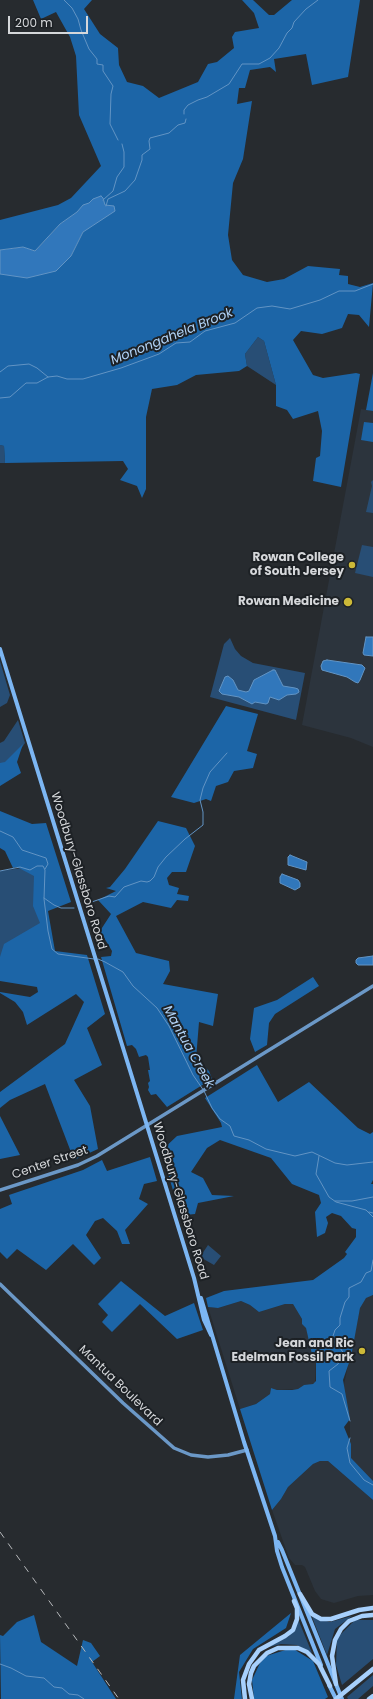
<!DOCTYPE html>
<html>
<head>
<meta charset="utf-8">
<style>
	body { margin:0 }
	#map { position:relative; width:373px; height:1699px; overflow:hidden; background:#272b2f; font-family:Poppins,sans-serif }
	canvas { display:block }
	.scale { position:absolute; left:8px; top:16px; width:80px; height:18px; box-sizing:border-box; border:2px solid #d5d7da; border-top:0; padding-left:5px; font-size:12px; line-height:14px; white-space:nowrap; color:#d5d7da; -webkit-text-stroke:3px #1d2125; paint-order:stroke }
</style>
</head>
<body>
<div id="map">
<canvas width="373" height="1699"></canvas>
<div class="scale">200 m</div>
</div>
<script>
const ctx = document.querySelector('canvas').getContext('2d');
ctx.lineJoin = 'round';
function fill(path, color) { ctx.fillStyle = color; ctx.fill(path, 'evenodd'); }
const poly = rows => new Path2D(rows.map(r => 'M' + r).join(''));
function trace(path, color, width, dash) { ctx.strokeStyle = color; ctx.lineWidth = width; ctx.lineCap = dash ? 'butt' : 'round'; ctx.setLineDash(dash || []); ctx.stroke(path); }
function write(font, color, halo, rows, align = 'center') {
  ctx.font = font + ' Poppins,sans-serif'; ctx.lineWidth = 4; ctx.setLineDash([]); ctx.textBaseline = 'middle'; ctx.strokeStyle = halo; ctx.fillStyle = color; for (const [text, x, y, turn = 0] of rows) {
    ctx.save(); ctx.translate(x, y); ctx.rotate((+turn || 0) * Math.PI / 180); ctx.textAlign = isNaN(turn) ? turn : align; if (halo) ctx.strokeText(text, 0, 0); ctx.fillText(text, 0, 0); ctx.restore();
  }
}
fill(poly([
	[361,409,373,411,373,747,351,738,302,725],
	[364,1289,373,1296,373,1485,352,1467,347,1448,350,1438,350,1421,342,1394],
	[241,1301,250,1305,259,1312,285,1304,293,1304,302,1319,302,1324,306,1327,313,1359,316,1360,315,1383,310,1385,304,1385,298,1389,277,1390,271,1388,270,1394,256,1404,240,1409,208,1307,218,1308],
	[320,1461,328,1461,373,1500,373,1595,358,1596,334,1603,321,1599,315,1591,305,1567,302,1565,295,1565,289,1558,272,1510,281,1499,288,1487,313,1464]
]), '#2c343d');
fill(poly([
	[258,337,264,341,276,385,247,366,245,354],
	[0,445,4,446,5,463,0,463],
	[373,480,373,513,366,512,372,486,371,482],
	[362,545,373,547,373,577,355,573],
	[230,638,235,649,241,656,253,663,305,673,296,720,210,697,224,644],
	[0,661,10,695,7,703,0,707],
	[18,720,25,743,0,779,0,743,4,741],
	[37,866,42,932,0,967,0,871],
	[208,1245,221,1256,214,1265,200,1257],
	[352,1616,335,1629,327,1655,312,1617,330,1622],
	[298,1619,312,1653,297,1645,281,1644,269,1647,289,1636],
	[355,1620,373,1620,373,1659,342,1685,336,1665,337,1638],
	[373,1675,373,1686,358,1699,348,1699,347,1697]
]), '#284e75');
fill(poly([
	[33,0,92,0,84,9,100,34,118,48,119,65,127,82,143,86,159,98,198,82,208,64,217,62,234,48,232,37,235,32,259,28,254,13,242,0,253,0,269,15,274,15,292,0,360,0,348,77,312,85,306,54,274,59,276,72,270,67,250,70,245,88,239,88,237,104,252,101,243,159,233,183,228,235,232,260,243,275,267,282,284,279,308,266,340,269,339,275,348,276,348,284,360,287,373,283,369,327,359,315,348,314,342,328,322,334,301,331,293,340,313,375,323,378,356,373,360,374,341,487,313,481,316,458,320,456,322,431,318,411,293,419,287,410,276,406,276,385,264,341,258,337,245,354,247,366,239,371,196,375,177,385,152,389,146,417,146,489,142,498,137,486,120,480,128,469,123,461,5,463,4,446,0,445,0,274,71,256,83,232,105,206,101,197,60,224,35,251,22,247,0,250,0,220,58,205,71,198,101,166,79,115,76,56,70,37,56,12,41,19],
	[373,373,373,411,366,410],
	[364,422,373,423,373,442,361,440],
	[226,706,258,714,247,751,257,754,253,768,234,771,228,782,216,786,211,801,206,799,194,803,171,797],
	[23,744,17,762,21,773,0,786,0,763,5,762],
	[0,811,32,824,46,823,71,902,48,911,55,951,87,955,105,1014,87,1028,102,1065,74,1080,90,1106,98,1149,74,1160,45,1084,10,1100,0,1108,0,1092,65,1044,84,1002,76,994,27,1025,23,1012,15,1002,0,993,0,992,30,997,38,992,37,987,0,981,0,957,4,944,40,923,33,906,34,876,17,867,13,868,5,851,0,848],
	[158,821,186,828,195,846,186,872,172,872,167,878,169,885,179,888,177,894,189,896,188,901,177,900,171,908,143,902,116,916,136,953,169,961,170,971,163,984,218,994,213,1026,199,1022,196,1059,209,1071,212,1079,167,1107,156,1094,151,1095,148,1090,149,1087,148,1083,150,1081,148,1070,150,1070,148,1057,146,1055,139,1057,136,1049,132,1045,127,1046,101,957,111,956,112,951,100,931,111,914,98,900,116,891,106,888,110,887,125,869],
	[313,977,319,986,275,1014,269,1023,267,1045,255,1052,250,1039,254,1008,277,1000],
	[257,1065,278,1102,309,1082,358,1128,370,1134,373,1132,373,1180,371,1184,373,1184,373,1295,366,1298,360,1308,351,1357,343,1380,350,1419,344,1427,351,1444,351,1458,373,1481,373,1500,328,1461,320,1461,313,1464,288,1487,281,1499,272,1510,240,1409,256,1404,270,1394,271,1388,277,1390,292,1390,298,1389,304,1385,313,1384,316,1381,316,1360,313,1359,306,1328,302,1324,302,1319,293,1304,285,1304,259,1312,250,1305,241,1301,218,1308,208,1307,206,1298,224,1291,313,1280,344,1258,347,1254,345,1252,356,1237,356,1229,352,1228,341,1216,332,1213,326,1217,328,1223,325,1233,317,1237,315,1212,321,1203,319,1195,292,1184,271,1158,220,1140,207,1148,191,1172,203,1178,212,1195,234,1196,198,1203,195,1214,185,1215,176,1200,161,1151,177,1136,222,1127,221,1123,205,1098],
	[0,1116,20,1155,0,1159],
	[150,1157,157,1181,144,1184,139,1199,148,1204,125,1230,130,1244,122,1244,117,1231,103,1218,95,1221,86,1235,101,1258,94,1265,73,1244,46,1270,17,1249,7,1259,0,1252,0,1209,12,1204,9,1195,83,1170,102,1160,107,1171],
	[121,1281,165,1316,194,1303,203,1330,177,1339,140,1304,112,1332,102,1322,108,1315,98,1304],
	[291,1613,286,1628,253,1649,239,1672,242,1699,234,1699,240,1655],
	[34,1615,41,1642,77,1666,83,1640,91,1643,100,1656,92,1662,116,1699,1,1699,0,1635,3,1636,17,1622],
	[292,1648,313,1661,328,1697,325,1699,254,1699,252,1680,260,1663,266,1656]
]), '#1c65a7');
const water = poly([
	[101,196,103,198,105,205,114,206,115,211,83,232,71,256,56,271,27,278,0,274,0,250,23,247,35,251,60,224,77,212,83,205,89,203,93,199,101,196],
	[366,637,373,637,373,656,364,655,363,653,366,637],
	[327,660,362,665,365,668,360,680,358,683,355,682,347,677,322,670,321,666,323,661,327,660],
	[273,670,275,670,283,686,295,688,298,689,299,692,296,694,287,695,279,700,270,697,268,703,266,704,255,702,252,704,239,697,222,694,219,691,225,677,228,676,233,680,238,690,246,692,249,691,254,680,273,670],
	[290,855,307,862,306,870,288,865,288,857,290,855],
	[282,874,298,880,300,883,300,887,295,890,280,883,280,877,282,874],
	[373,956,373,965,358,965,356,963,356,960,358,958,373,956]
]);
fill(water, '#3177bb');
trace(water, '#6294c4', 1);
trace(poly([
	[64,0,72,8,78,19,81,30,89,49,97,59,97,64,103,65,103,71,113,86,111,94,110,124,118,140],
	[184,114,184,110,188,105,198,100,207,97,229,84,242,64,259,64,270,58,279,48,287,33,292,28,294,22,306,9,318,0],
	[103,200,113,191,117,177,124,167,124,152,122,144],
	[106,206,108,199,125,191,135,180,142,160,142,155,150,149,149,141,150,138,169,133,178,125,185,123,186,119],
	[0,372,8,366,29,364,37,368,48,377],
	[0,398,10,397,26,383,37,383,48,377,57,376,67,379,83,379,121,368,159,354,176,343,190,342,205,331,235,323,257,308,272,306,290,309,320,300,339,291,355,291,373,284],
	[0,831,13,837,22,850,46,858,48,864,45,869],
	[0,871,20,867,30,870,37,866,43,866,45,870,44,899,48,931,52,949,58,954,94,959],
	[44,898,54,905,61,908,74,908],
	[86,904,109,896,115,897,124,887,141,881,147,882,150,881,154,877,158,867,166,857,185,839,203,825,203,812,200,800,203,788,210,772,227,753],
	[98,959,105,962,123,972,133,986,157,1008,169,1026,193,1075,204,1091,212,1108,220,1119,230,1126,234,1136,249,1140,266,1149,295,1156,312,1152,335,1163,347,1165,373,1162],
	[319,1156,316,1174,329,1197,336,1202,366,1210,373,1217],
	[335,1201,352,1201,373,1197],
	[369,1212,373,1213],
	[350,1421,342,1394,330,1387,329,1371,338,1364,344,1354,337,1343,332,1341,332,1339,335,1330,340,1325,340,1318,345,1302,349,1297,349,1288,361,1282,366,1273,371,1271,373,1260],
	[350,1438,347,1448,350,1463,364,1480,373,1485],
	[0,1664,11,1668,26,1676,44,1678,54,1687,62,1688,69,1694,78,1695,84,1699]
]), '#6294c4', 1);
trace(poly([
	[0,1190,78,1165,97,1156,373,986],
	[0,1284,123,1403,174,1448,191,1455,208,1457,228,1455,247,1450]
]), '#6b98c7', 3.5);
trace(poly([
	[0,649,194,1278,204,1320,211,1335],
	[201,1298,244,1442,275,1536,277,1551,282,1567,321,1665],
	[278,1542,282,1550,342,1699],
	[329,1685,336,1699]
]), '#7cb6f3', 4);
trace(poly([
	[300,1594,312,1614,321,1619,331,1619,359,1610,373,1608],
	[336,1684,332,1656,335,1640,341,1629,349,1621,362,1616,373,1615],
	[245,1699,243,1680,249,1664,259,1650,285,1636,293,1630,297,1619,297,1608,294,1601],
	[252,1699,249,1684,251,1673,254,1666,267,1653,278,1648,298,1648,307,1652,319,1664,330,1686],
	[336,1699,373,1669],
	[369,1699,373,1696]
]), '#a7d0fc', 4.5);
trace(poly([
	[0,1532,119,1699]
]), '#b6b8bb', 1, [7, 7]);
for (const [x, y, r, color] of [
	[352,565,4,"#ccb938"],
	[348,602,5,"#ccb938"],
	[362,1351,4,"#ccb938"]
]) { const dot = new Path2D(); dot.arc(x, y, r, 0, 2 * Math.PI); ctx.fillStyle = color; ctx.fill(dot); trace(dot, '#1d2125', 1.5); }
write('bold 12px', '#d5d7da', '#1d2125', [
	["Rowan College",344,558],
	["of South Jersey",344,572],
	["Rowan Medicine",339,602],
	["Jean and Ric",354,1344],
	["Edelman Fossil Park",354,1358]
], 'right');
write('12px', '#d5d7da', '#1d2125', [
	["Woodbury-Glassboro Road",78,871,73],
	["Center Street",50,1163,-19],
	["Woodbury-Glassboro Road",180,1201,73],
	["Mantua Boulevard",120,1386,44]
]);
write('italic 13px', '#b1d3f7', '#1d2125', [
	["Monongahela Brook",172,337,-22],
	["Mantua Creek",188,1047,61]
]);
</script>
</body>
</html>
